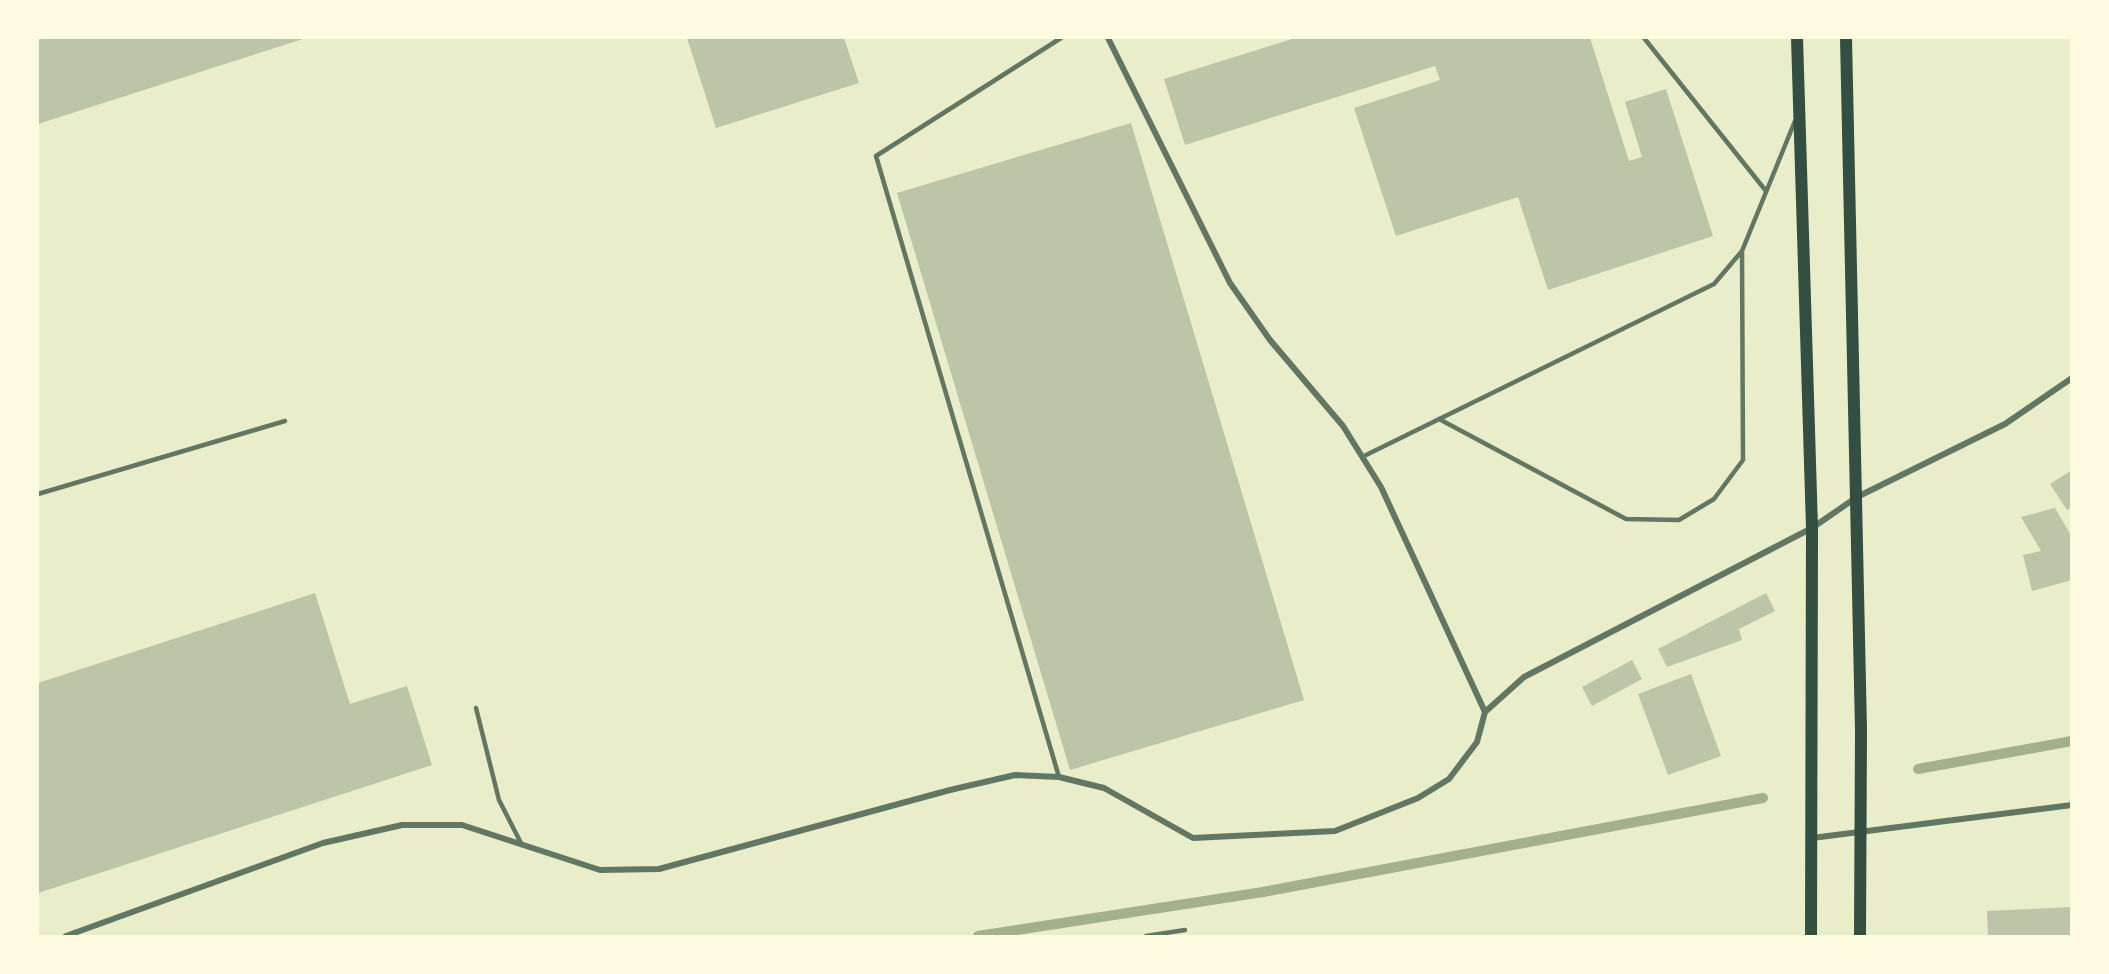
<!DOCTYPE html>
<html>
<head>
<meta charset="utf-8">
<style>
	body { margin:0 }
	#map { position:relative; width:2109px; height:974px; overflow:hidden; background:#e9edc9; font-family:Montserrat,sans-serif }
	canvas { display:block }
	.frame { position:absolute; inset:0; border:39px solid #fefae0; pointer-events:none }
</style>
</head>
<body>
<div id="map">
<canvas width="2109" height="974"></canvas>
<div class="frame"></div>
</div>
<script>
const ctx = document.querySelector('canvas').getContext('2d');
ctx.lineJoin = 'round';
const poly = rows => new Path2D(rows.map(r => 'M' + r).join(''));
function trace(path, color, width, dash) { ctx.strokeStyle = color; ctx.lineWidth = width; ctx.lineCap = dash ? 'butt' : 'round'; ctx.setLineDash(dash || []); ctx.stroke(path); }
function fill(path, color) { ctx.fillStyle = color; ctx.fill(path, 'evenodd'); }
trace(poly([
	[1918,769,2072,741],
	[978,936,1263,892,1763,798]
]), '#a3b18a', 10);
fill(poly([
	[38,38,306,38,38,124],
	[687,38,844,38,859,83,716,128],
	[1295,38,1590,38,1629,161,1642,157,1625,102,1666,89,1713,236,1548,290,1518,197,1396,236,1354,108,1440,80,1435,66,1185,145,1164,79],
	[1131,123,1304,700,1070,770,897,193],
	[2072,470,2072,507,2067,510,2050,484],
	[2055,508,2072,537,2072,580,2032,591,2023,555,2041,551,2021,517],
	[315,593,350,704,407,686,432,765,38,893,38,683],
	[1766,593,1775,611,1739,629,1742,640,1667,667,1658,649],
	[1632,660,1642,679,1592,706,1582,687],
	[1691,674,1721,756,1668,775,1638,694],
	[2072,907,2072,936,1988,936,1987,911]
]), '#bcc5a7');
trace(poly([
	[1644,38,1766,191],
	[1439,419,1626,519,1679,520,1714,499,1743,460,1742,251],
	[1362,457,1714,284,1742,251,1795,121],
	[38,494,285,421],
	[476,708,499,800,522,845],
	[1059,777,876,156,1061,38],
	[1146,936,1185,930]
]), '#617663', 4.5);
trace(poly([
	[1108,38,1230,283,1270,340,1343,426,1381,487,1485,712],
	[1812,838,2072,805],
	[66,936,323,843,402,825,462,825,600,870,659,869,950,790,1015,775,1059,777,1104,788,1193,838,1335,831,1418,798,1449,779,1477,742,1485,712,1524,677,1812,528,1857,497,2005,424,2072,378]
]), '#617663', 6);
trace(poly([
	[1797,38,1812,528,1811,936],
	[1846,38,1861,730,1860,936]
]), '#344e41', 12);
</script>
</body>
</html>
